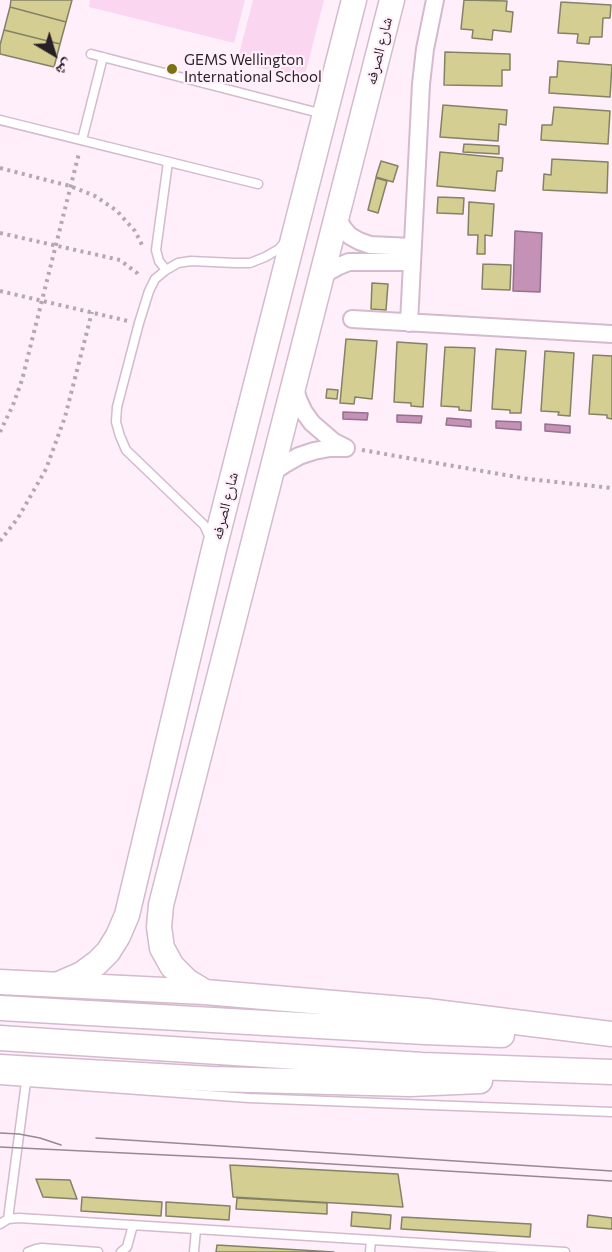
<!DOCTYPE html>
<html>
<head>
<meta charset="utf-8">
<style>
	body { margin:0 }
	#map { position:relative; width:612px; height:1252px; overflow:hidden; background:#ffeffa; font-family:Commissioner,"Noto Naskh Arabic",sans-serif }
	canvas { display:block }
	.north { position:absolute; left:24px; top:24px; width:60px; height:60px; -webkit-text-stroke:4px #ffeffa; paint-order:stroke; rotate:142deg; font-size:16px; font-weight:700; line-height:24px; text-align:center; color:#291f26 }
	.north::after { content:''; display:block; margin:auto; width:21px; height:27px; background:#291f26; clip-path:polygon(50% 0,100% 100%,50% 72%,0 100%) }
</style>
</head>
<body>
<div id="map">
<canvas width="612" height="1252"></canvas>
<div class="north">ش</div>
</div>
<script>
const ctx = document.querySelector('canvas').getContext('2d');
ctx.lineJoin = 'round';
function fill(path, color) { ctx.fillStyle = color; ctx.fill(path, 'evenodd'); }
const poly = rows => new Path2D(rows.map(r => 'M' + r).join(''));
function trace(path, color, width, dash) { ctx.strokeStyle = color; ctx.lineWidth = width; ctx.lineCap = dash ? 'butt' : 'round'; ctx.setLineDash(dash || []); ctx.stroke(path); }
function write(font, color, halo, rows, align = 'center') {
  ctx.font = font + ' Commissioner,"Noto Naskh Arabic",sans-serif'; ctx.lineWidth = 4.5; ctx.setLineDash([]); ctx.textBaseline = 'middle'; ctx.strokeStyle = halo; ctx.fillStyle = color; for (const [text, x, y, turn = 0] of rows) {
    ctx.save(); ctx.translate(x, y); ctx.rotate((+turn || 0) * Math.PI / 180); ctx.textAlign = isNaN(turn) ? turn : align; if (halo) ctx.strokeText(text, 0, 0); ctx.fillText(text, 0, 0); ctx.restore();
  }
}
fill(poly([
	[90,0,245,0,234,43,89,7],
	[253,0,324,0,304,79,237,62]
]), '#fad6f0');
const water = poly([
	[515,231,542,233,540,292,513,291,515,231],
	[343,412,368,413,367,420,343,419,343,412],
	[397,415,422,416,421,423,397,422,397,415],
	[447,418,471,420,471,427,446,425,447,418],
	[496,421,521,422,521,430,496,428,496,421],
	[545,424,570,426,570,433,545,431,545,424]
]);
fill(water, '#c492b7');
trace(water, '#96708c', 1.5);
const building = poly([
	[11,0,72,0,66,22,10,7,11,0],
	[464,0,507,1,506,11,513,12,511,32,493,30,492,40,472,38,473,30,461,29,464,0],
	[561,2,611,5,610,18,603,18,602,37,590,37,589,44,577,43,578,34,558,33,561,2],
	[10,7,66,22,60,44,4,30,10,7],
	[4,30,60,44,54,67,0,54,0,45,4,30],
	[445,52,510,54,510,70,502,70,502,86,444,85,445,52],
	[558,61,612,65,610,97,549,93,550,77,557,77,558,61],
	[443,105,507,110,506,125,499,124,498,141,440,137,443,105],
	[554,107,610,111,608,144,541,140,542,125,552,125,554,107],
	[464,144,499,146,499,154,463,152,464,144],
	[440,152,503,158,502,171,497,171,495,191,437,186,440,152],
	[552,159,608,162,607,193,543,190,544,174,551,175,552,159],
	[381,161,398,166,393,182,376,177,381,161],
	[376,178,387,181,378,213,368,210,376,178],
	[438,197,464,198,463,214,437,213,438,197],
	[469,202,494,204,492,236,485,235,485,254,477,254,478,235,468,235,469,202],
	[483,264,511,265,510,290,482,289,483,264],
	[372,283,388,284,386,310,371,309,372,283],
	[346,339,377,341,372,399,355,397,354,404,340,403,346,339],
	[397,342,427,344,423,407,411,406,411,403,394,402,397,342],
	[445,347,475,348,471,411,459,410,459,407,441,406,445,347],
	[496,349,526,351,521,413,510,413,510,410,492,409,496,349],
	[545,351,574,353,570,416,558,415,559,412,541,411,545,351],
	[593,355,612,356,612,419,607,418,607,415,589,414,593,355],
	[327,389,338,390,337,399,326,398,327,389],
	[230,1165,398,1174,403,1207,233,1197,230,1165],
	[36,1179,70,1180,77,1199,43,1197,36,1179],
	[82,1197,162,1202,161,1216,81,1211,82,1197],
	[237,1198,327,1203,327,1214,236,1209,237,1198],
	[166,1202,230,1206,229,1220,166,1216,166,1202],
	[352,1212,391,1215,390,1229,351,1226,352,1212],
	[588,1215,612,1218,612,1229,587,1227,588,1215],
	[402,1217,531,1224,530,1237,401,1229,402,1217],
	[217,1245,334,1252,216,1252,217,1245]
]);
fill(building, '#d5ce92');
trace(building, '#848167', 1.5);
const lane = poly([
	[91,54,323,114],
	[0,120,258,184],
	[82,140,103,57],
	[166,270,159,261,156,250,168,162],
	[211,540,204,525,126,450,120,436,116,422,117,407,139,323,149,291,155,279,166,270,178,263,191,261,235,263,250,263,265,257,279,249,286,241],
	[0,1080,249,1098,612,1112],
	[8,1219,26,1082],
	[0,1224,8,1219,19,1218,565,1252],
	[28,1252,36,1249,42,1248,98,1252],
	[121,1252,127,1247,133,1225],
	[194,1252,196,1229],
	[370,1252,371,1240]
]);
const street = poly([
	[339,211,339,220,343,228,350,236,359,241,370,245,412,247],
	[321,282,328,272,339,266,349,262,412,262],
	[352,319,612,334],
	[409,323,421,84,425,49,435,0],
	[294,385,298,399,304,412,312,423,334,442,346,448],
	[272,473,285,464,299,456,314,451,330,448,346,448]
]);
const secondary = poly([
	[0,982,205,992,427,1011,612,1034],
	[59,984,82,974,97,963,108,952,118,936,127,915,214,549,354,0],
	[205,992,187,981,172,966,162,948,159,927,161,905,392,0],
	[0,1008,425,1032,502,1035],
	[0,1038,422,1065,612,1072],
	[0,1067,212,1079,410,1084,480,1081]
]);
trace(lane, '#d4bacd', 11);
trace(street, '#d4bacd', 20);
trace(secondary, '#d4bacd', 27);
trace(poly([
	[0,168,70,186,95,196,117,211,135,231,142,245],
	[0,233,120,260,137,273,140,277],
	[0,291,128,321],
	[0,432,13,405,22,380,79,153],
	[362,450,528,479,612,488],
	[0,541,18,518,46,469,65,417,92,312]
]), '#b5a7b0', 4, [3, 4.5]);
trace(lane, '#fff', 8);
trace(street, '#fff', 16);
trace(secondary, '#fff', 24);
trace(poly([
	[0,1133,19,1134,40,1138,61,1145],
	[96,1138,612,1171],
	[0,1147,249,1159,612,1181]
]), '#968992', 1.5);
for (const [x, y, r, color] of [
	[172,69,6,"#7c7111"]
]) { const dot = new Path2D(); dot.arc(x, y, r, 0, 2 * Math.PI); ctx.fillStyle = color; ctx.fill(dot); trace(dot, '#ffeffa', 2); }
write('15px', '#291f26', '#ffeffa', [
	["شارع الصرفه",379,51,-76],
	["شارع الصرفه",225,506,-76]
]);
write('15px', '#291f26', '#ffeffa', [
	["GEMS Wellington",184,60],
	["International School",184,77]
], 'left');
</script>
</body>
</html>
